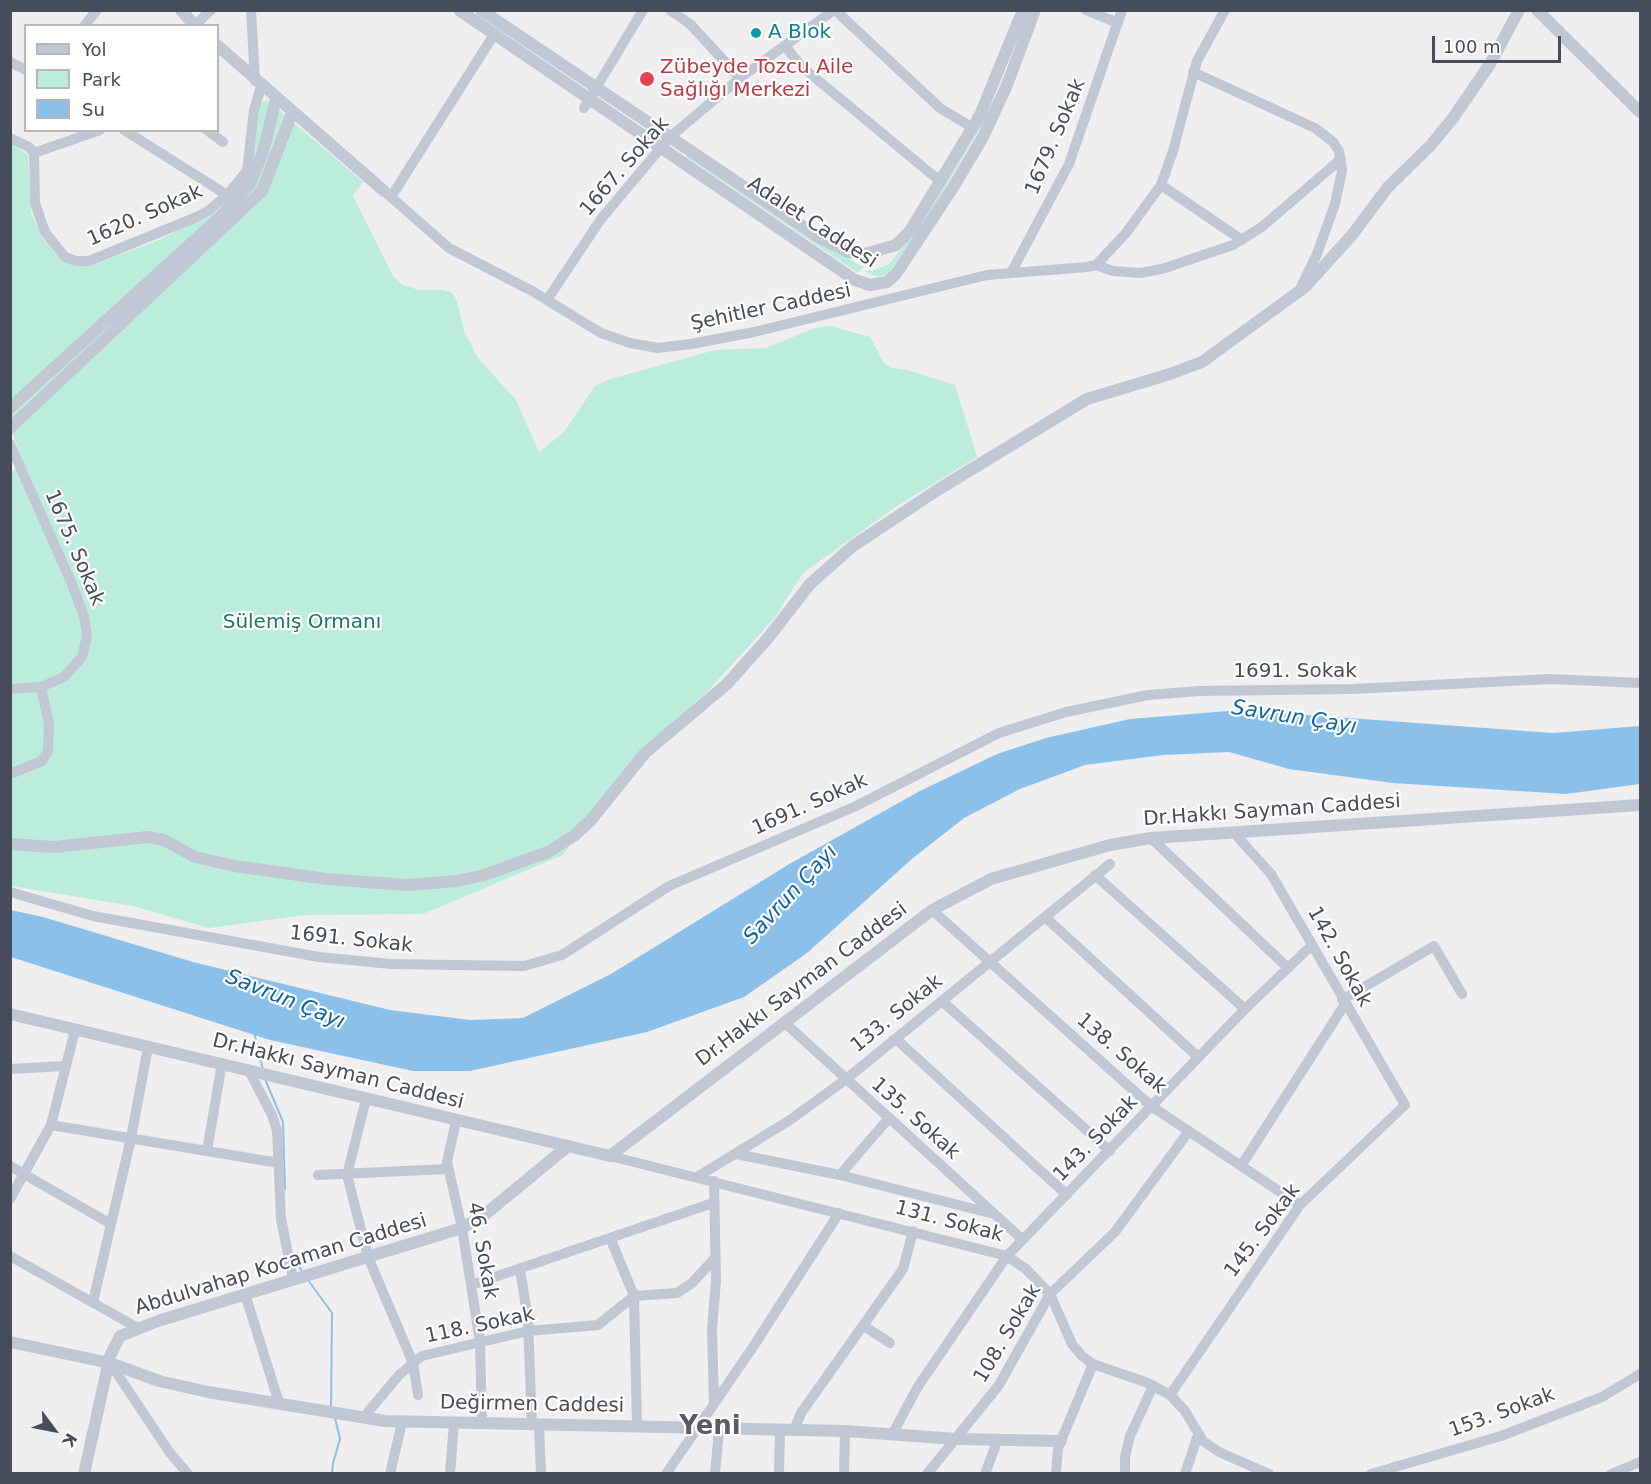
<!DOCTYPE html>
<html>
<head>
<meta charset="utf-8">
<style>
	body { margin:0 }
	#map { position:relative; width:1651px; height:1484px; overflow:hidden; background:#f0eeee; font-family:"DejaVu Sans",sans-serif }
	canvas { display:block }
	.frame { position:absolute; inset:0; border:12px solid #464c5b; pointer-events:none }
	.legend { position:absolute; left:24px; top:24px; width:195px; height:108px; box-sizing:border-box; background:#fff; border:2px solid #b5b7bd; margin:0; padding:8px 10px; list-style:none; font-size:18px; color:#464c5b }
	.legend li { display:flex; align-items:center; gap:12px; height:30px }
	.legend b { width:30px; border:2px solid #b5b7bd }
	.north { position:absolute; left:24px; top:1400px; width:60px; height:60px; -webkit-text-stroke:4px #fff; paint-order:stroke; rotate:122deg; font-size:16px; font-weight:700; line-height:24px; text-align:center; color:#464c5b }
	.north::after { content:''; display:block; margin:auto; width:21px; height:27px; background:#464c5b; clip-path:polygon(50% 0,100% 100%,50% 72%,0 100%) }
	.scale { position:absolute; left:1432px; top:36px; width:129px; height:27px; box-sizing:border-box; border:3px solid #464c5b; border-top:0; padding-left:8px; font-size:18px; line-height:21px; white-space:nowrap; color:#464c5b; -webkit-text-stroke:4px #fff; paint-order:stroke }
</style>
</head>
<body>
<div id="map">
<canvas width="1651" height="1484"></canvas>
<div class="frame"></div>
<ul class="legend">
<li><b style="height:8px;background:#c1c6d3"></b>Yol</li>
<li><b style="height:16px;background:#bcedda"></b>Park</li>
<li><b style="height:16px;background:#8ac0e9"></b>Su</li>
</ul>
<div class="north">K</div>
<div class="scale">100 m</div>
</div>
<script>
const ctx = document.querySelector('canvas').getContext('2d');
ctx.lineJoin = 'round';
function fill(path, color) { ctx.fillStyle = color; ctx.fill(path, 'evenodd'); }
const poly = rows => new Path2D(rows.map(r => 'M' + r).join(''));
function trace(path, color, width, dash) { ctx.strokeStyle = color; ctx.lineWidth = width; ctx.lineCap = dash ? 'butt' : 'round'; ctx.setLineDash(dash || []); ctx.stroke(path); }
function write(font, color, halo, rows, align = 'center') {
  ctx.font = font + ' "DejaVu Sans",sans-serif'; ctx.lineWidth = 4.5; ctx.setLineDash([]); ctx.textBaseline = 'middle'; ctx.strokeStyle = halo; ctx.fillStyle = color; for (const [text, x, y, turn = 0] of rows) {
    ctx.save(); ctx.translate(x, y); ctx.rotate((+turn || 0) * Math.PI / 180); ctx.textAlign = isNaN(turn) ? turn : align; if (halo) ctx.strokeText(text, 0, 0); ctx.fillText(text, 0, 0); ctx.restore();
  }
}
fill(poly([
	[1021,30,981,127,929,215,887,275,878,277,864,271,872,271,889,264,914,234,970,144],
	[267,100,363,182,353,196,393,276,403,285,419,290,443,290,451,292,457,301,464,331,478,358,516,400,539,452,564,432,595,386,610,379,715,350,766,348,815,328,830,326,870,337,884,363,891,368,907,370,955,385,977,457,897,506,803,573,775,617,708,691,633,759,563,855,423,914,305,915,209,928,133,906,11,886,10,472,24,465,10,426,10,142,28,155,31,213,42,237,56,254,90,266,159,240,222,208,250,176,260,103],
	[687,154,799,230,863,267,858,273,686,157]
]), '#bcedda');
fill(poly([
	[1240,710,1553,733,1640,726,1640,784,1566,794,1393,783,1289,769,1229,752,1163,755,1085,765,1020,789,964,818,913,858,807,953,744,997,647,1032,470,1071,413,1071,270,1040,11,957,11,910,43,917,193,962,390,1010,470,1020,523,1018,611,974,791,863,920,791,997,754,1046,738,1130,719]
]), '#8ac0e9');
trace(poly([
	[254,1032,263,1070],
	[265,1079,283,1122,285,1189],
	[293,1257,303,1273],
	[308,1280,332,1313,331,1407],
	[332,1474,333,1463,340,1439,335,1418]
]), '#8ac0e9', 2);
trace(poly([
	[251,10,255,81],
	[670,10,690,24,740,78],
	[835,10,940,108,973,128],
	[1086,10,1118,23],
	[84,26,97,10],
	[194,26,211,10],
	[785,46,802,67,941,182],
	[10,62,26,70],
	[1193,72,1315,128,1333,142,1339,151,1342,171,1335,204,1317,254,1301,287],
	[584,108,643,10],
	[124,130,227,195],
	[207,130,223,142],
	[10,138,29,147,34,153,35,203,45,232,65,257,76,261,89,261,192,219,208,211,227,195,247,171,254,110,261,87],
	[34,153,100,130],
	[1161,185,1242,240],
	[384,191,449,248,532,291,601,333,630,343,658,348,691,344,754,332,987,275,1087,267,1096,265,1126,233,1161,185,1173,151,1197,61,1225,10],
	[391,197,495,33],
	[1096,265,1113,271,1140,273,1162,269,1233,245,1263,226,1341,159],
	[1012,271,1069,164,1122,10],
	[547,300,601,219,670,137,740,78,834,10],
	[10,444,71,582,84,616,87,636,82,657,64,677,41,687,10,689],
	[10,774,42,761,48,751,49,724,41,687],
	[1151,838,1288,968],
	[1095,875,1245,1009],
	[10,892,93,916,319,957,391,964,524,966,562,955,669,886,854,807,999,733,1066,712,1148,695,1199,691,1353,689,1550,679,1640,683],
	[932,910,1151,1106,1300,1205],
	[1045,917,1198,1057],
	[1342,1000,1434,946,1462,994],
	[942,1001,1110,1151],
	[784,1022,1023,1240],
	[896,1039,1067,1195],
	[10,1069,66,1066],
	[248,1069,272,1115,277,1131,281,1219,293,1279],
	[366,1099,347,1175,368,1257,413,1363,418,1395],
	[456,1121,447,1162,462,1228,480,1342,482,1424],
	[51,1125,279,1163],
	[207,1151,222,1063],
	[736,1154,840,1175,990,1213],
	[610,1156,1007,1256,1026,1269,1050,1294,1072,1344,1082,1356,1093,1364,1148,1383,1170,1395,1185,1411,1203,1441,1219,1452,1269,1474],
	[10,1166,111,1224],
	[1241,1166,1345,1004],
	[318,1175,448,1169],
	[840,1175,888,1119],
	[697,1177,790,1120,845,1080,1110,864],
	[714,1181,716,1280,712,1330,714,1403],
	[10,1199,51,1125,75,1030],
	[611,1240,634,1296,637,1427],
	[10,1256,138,1328],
	[520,1269,528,1320,532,1425],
	[471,1285,713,1203],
	[245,1294,279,1403],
	[93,1302,131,1138,148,1047],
	[864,1326,890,1343],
	[110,1363,170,1453,188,1474],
	[1170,1395,1300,1205,1405,1105,1271,874,1234,833],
	[363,1418,400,1374,422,1356,528,1331,598,1325,634,1296,677,1293,692,1283,715,1258],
	[539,1425,541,1474],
	[794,1430,801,1413,903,1269,913,1231],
	[893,1433,917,1388,1007,1256,1245,1009,1312,945],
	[390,1474,402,1422],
	[450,1474,454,1423],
	[666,1474,753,1347,839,1213],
	[715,1474,719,1430],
	[779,1474,780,1429],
	[844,1474,845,1431],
	[927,1474,999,1385,1050,1294,1115,1232,1189,1131],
	[985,1474,998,1439],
	[1056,1474,1058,1448,1093,1364],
	[1125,1474,1125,1457,1130,1436,1153,1386],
	[1185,1474,1198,1435],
	[1371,1474,1501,1436,1602,1397,1640,1374],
	[1611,1474,1640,1462]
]), '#c1c6d3', 10);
trace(poly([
	[181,10,195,26],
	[459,10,855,280,870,285,887,282,896,274,954,186,983,137,1007,85,1035,10],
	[481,10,820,238,848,252,865,254,896,245,910,231,980,115,1023,10],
	[1537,10,1640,112],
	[218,46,384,191],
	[10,408,220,217,250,184,263,152,276,99],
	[10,428,262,191,292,113],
	[10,844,54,847,148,837,164,840,195,857,235,866,327,879,407,885,457,881,484,875,548,852,575,835,591,820,645,753,727,684,768,638,810,584,853,546,939,489,1087,399,1170,374,1202,362,1305,287,1352,235,1388,187,1431,145,1453,118,1490,64,1519,10],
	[10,1014,610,1156,932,910,991,879,1110,845,1151,838,1640,805],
	[10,1342,110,1363,159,1381,208,1392,385,1421,845,1431,957,1439,1061,1441],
	[84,1474,110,1356,120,1336,158,1321,462,1228,483,1216,568,1146]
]), '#c1c6d3', 12);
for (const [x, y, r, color] of [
	[756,33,6,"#0f9aa8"],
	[647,79,8,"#e0444e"]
]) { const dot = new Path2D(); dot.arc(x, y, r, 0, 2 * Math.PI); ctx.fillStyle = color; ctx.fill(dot); trace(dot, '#fff', 2); }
write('20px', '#0d838f', '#fff', [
	["A Blok",768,33]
], 'left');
write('20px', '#be3a42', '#fff', [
	["Zübeyde Tozcu Aile",660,68],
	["Sağlığı Merkezi",660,91]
], 'left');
write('20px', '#464c5b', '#fff', [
	["1679. Sokak",1056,137,-67],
	["1667. Sokak",625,167,-49],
	["1620. Sokak",145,216,-24],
	["Adalet Caddesi",812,223,33],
	["Şehitler Caddesi",771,308,-12],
	["1675. Sokak",74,548,67],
	["1691. Sokak",1295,672],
	["1691. Sokak",810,805,-24],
	["Dr.Hakkı Sayman Caddesi",1272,811,-4],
	["1691. Sokak",351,940,6],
	["142. Sokak",1339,957,61],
	["Dr.Hakkı Sayman Caddesi",802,985,-37],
	["133. Sokak",897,1014,-39],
	["138. Sokak",1121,1054,41],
	["Dr.Hakkı Sayman Caddesi",338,1072,14],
	["135. Sokak",915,1119,42],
	["143. Sokak",1096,1139,-46],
	["131. Sokak",949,1222,15],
	["145. Sokak",1263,1231,-53],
	["46. Sokak",482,1251,80],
	["Abdulvahap Kocaman Caddesi",281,1265,-17],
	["118. Sokak",480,1326,-12],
	["108. Sokak",1008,1334,-59],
	["Değirmen Caddesi",532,1405,1],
	["153. Sokak",1502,1413,-20]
]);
write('20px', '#197a5f', '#fff', [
	["Sülemiş Ormanı",302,623]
]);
write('italic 21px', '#1064a4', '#fff', [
	["Savrun Çayı",1294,718,9],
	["Savrun Çayı",791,895,-47],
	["Savrun Çayı",285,1000,22]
]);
write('bold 26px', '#5a5c62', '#fff', [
	["Yeni",710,1427]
]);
</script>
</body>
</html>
